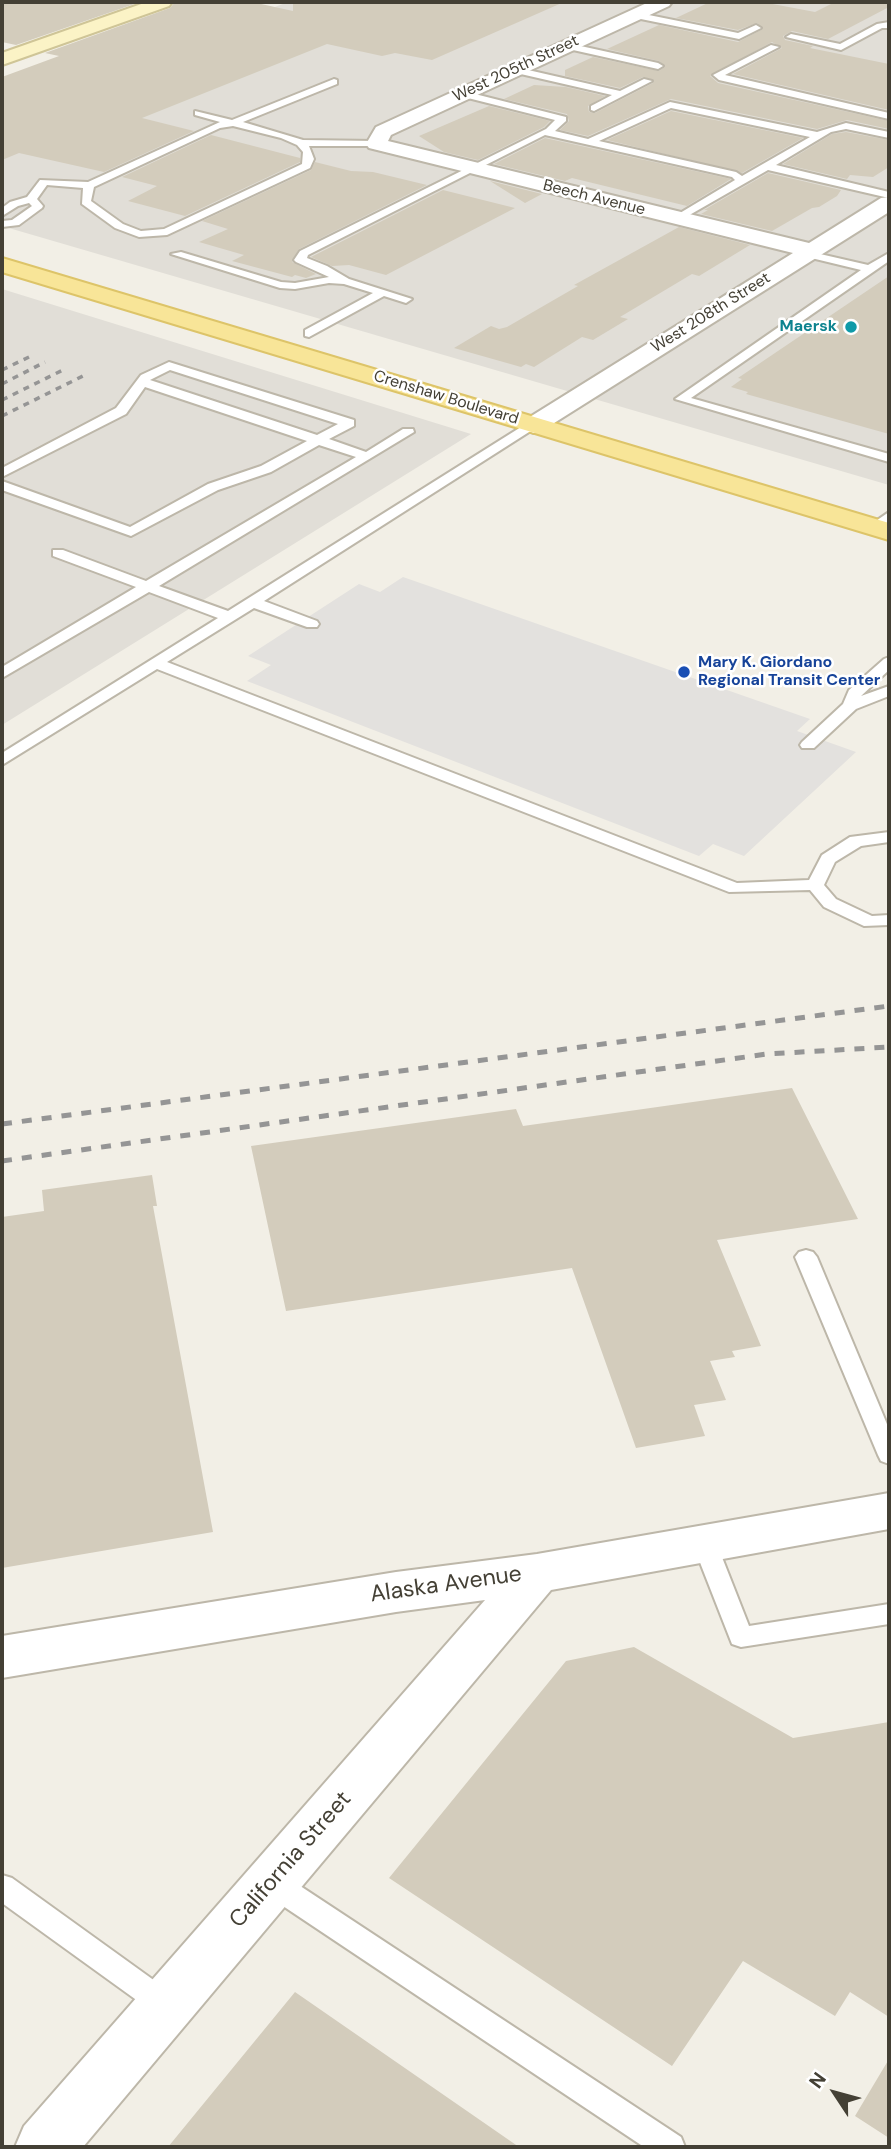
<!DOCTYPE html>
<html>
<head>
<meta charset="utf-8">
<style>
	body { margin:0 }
	#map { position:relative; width:891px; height:2149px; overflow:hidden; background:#f2efe6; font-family:"DM Sans",sans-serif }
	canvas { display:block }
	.frame { position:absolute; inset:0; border:4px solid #444035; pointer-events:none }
	.north { position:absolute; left:800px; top:2058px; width:70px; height:70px; -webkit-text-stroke:5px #fff; paint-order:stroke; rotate:306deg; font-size:19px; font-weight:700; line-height:28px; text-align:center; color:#444035 }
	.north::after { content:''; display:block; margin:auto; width:24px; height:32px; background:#444035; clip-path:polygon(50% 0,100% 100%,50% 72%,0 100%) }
</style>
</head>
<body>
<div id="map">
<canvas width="891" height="2149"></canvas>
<div class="frame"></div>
<div class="north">N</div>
</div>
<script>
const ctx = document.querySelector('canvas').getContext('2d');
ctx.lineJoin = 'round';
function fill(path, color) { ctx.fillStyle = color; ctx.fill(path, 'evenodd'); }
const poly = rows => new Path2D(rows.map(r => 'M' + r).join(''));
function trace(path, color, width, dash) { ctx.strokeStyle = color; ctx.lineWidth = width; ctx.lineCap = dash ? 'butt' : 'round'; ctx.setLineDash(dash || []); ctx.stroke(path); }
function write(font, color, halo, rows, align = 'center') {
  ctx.font = font + ' "DM Sans",sans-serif'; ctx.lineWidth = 5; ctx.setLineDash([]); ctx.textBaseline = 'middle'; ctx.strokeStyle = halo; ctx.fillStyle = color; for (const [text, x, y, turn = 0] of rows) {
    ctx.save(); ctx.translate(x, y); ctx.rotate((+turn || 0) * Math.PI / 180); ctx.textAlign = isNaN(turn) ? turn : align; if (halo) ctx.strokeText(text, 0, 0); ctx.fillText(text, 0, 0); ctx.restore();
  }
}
fill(poly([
	[288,2,889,2,889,485,2,226,2,111],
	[2,289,471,434,2,725]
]), '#e1ded7');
fill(poly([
	[403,577,810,719,797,731,856,752,744,856,713,844,699,856,247,681,271,665,248,656,359,584,380,592]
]), '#e3e1de');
fill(poly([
	[2,2,140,2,16,45,2,42],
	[175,2,252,2,293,11,293,2,564,2,432,60,395,53,382,56,327,44,142,118,194,131,104,172,19,153,2,160,2,77,59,56,45,53,170,8],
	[710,2,762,2,815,12,835,2,889,2,889,7,828,39,792,31,783,36,785,40,813,46,810,48,889,64,889,110,733,74,782,48,772,42,710,76,718,83,889,121,889,129,847,120,817,129,671,99,588,136,560,130,569,121,567,114,504,99,534,85,566,87,605,96,588,106,589,112,595,113,653,83,654,80,643,77,620,88,565,76,565,70,593,57,659,71,665,67,659,61,607,49,659,25,738,42,763,29,757,23,738,30,676,18],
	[489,106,550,121,544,127,478,160,444,152,419,136],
	[671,111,803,138,742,173,607,140],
	[846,132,889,140,889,167,873,177,850,175,847,179,783,164,832,134],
	[211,135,300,158,300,162,185,216,128,201,157,186,122,177],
	[545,138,731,179,687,206,572,178,565,181,494,164],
	[315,162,351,171,373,172,427,185,299,249,292,262,316,274,306,278,295,275,292,277,232,261,244,255,199,242,228,229,202,221,311,170],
	[768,173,841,190,837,196,819,207,812,208,772,231,701,214,708,210,704,210],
	[490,181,542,194,525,203],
	[443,190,515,208,386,275,349,265,332,266,311,257],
	[679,227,750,245,699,276,692,274,620,317,628,319,593,340,582,337,534,367,526,364,521,367,454,348,491,326,499,329,507,327,578,286,574,285],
	[889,276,889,434,746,394,748,392,731,387,742,379,738,378],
	[792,1088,858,1219,717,1240,761,1346,732,1351,735,1357,710,1361,726,1400,694,1405,705,1436,636,1448,572,1268,286,1311,251,1146,516,1109,523,1126],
	[152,1175,157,1206,153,1206,213,1532,2,1568,2,1217,44,1211,42,1190],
	[634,1647,793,1738,889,1722,889,2017,850,1992,835,2016,743,1961,672,2066,389,1878,566,1661],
	[295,1992,519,2147,168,2147],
	[889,2059,889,2138,855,2116]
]), '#d3ccbc');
const service = poly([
	[634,12,738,33,756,25,761,28,739,39,631,17,631,13,634,12],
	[889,22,889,28,882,28,841,50,786,37,791,34,840,44,877,24,889,22],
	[567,43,658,63,663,66,658,69,564,48,564,44,567,43],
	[771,45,779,47,725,75,889,113,889,119,719,80,713,75,771,45],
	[515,67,620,91,644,79,652,81,594,111,591,110,591,106,612,95,512,72,512,68,515,67],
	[334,79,337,80,337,84,243,122,303,140,376,141,381,144,380,146,309,146,314,159,310,168,167,235,139,237,115,228,82,204,83,188,47,185,37,199,43,206,42,208,19,225,2,227,2,221,12,220,32,206,29,203,18,206,2,216,2,208,10,202,27,197,40,180,88,182,220,122,195,115,195,111,232,120,334,79],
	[233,126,281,138,297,145,303,152,302,164,164,229,141,231,123,224,91,201,94,187,220,128,233,126],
	[463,91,566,117,566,121,555,131,588,139,670,102,817,132,846,123,889,132,889,138,846,129,831,132,776,165,889,192,889,198,768,170,679,221,675,220,675,216,735,180,732,177,545,135,308,255,307,258,327,266,349,279,412,299,406,303,384,296,309,337,305,336,305,330,373,293,344,284,329,283,295,289,280,288,171,254,181,252,281,282,295,283,329,277,296,262,294,260,300,251,546,129,555,120,460,96,460,92,463,91],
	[671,108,810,137,742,176,736,172,599,141,671,108],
	[807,251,868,265,889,253,889,261,691,398,889,454,889,462,675,399,861,270,803,256,803,252,807,251],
	[169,362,354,420,354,426,329,439,366,452,403,429,413,429,414,432,159,586,228,611,529,422,534,421,540,425,264,601,317,621,319,624,317,627,307,627,254,608,167,662,737,883,809,880,822,855,850,837,889,832,889,842,861,846,835,862,824,885,836,899,872,916,889,915,889,925,864,926,824,907,810,890,729,892,157,669,2,765,2,753,218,618,149,592,2,678,2,667,136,587,53,556,53,550,63,550,146,581,356,457,319,445,271,472,218,490,131,536,2,490,2,481,130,527,208,484,261,466,307,441,145,387,126,414,2,477,2,468,116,408,141,375,169,362],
	[170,370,338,424,317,435,150,380,170,370],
	[889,512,889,523,880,531,870,531,870,525,889,512],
	[889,657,889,670,861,696,889,686,889,696,856,709,814,748,802,748,800,745,802,742,843,704,849,690,884,659,889,657],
	[806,1250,813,1252,817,1257,889,1429,889,1464,881,1461,878,1455,795,1257,799,1252,806,1250],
	[704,1533,712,1535,716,1542,749,1626,889,1604,889,1624,741,1647,732,1644,692,1542,696,1535,704,1533],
	[272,1871,282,1874,681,2137,685,2147,644,2147,262,1892,258,1883,262,1874,272,1871],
	[2,1875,12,1878,173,1994,177,2003,173,2012,163,2016,153,2012,2,1903,2,1875]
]);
const minor = poly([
	[649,2,672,2,669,6,391,135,388,141,809,243,881,198,889,197,889,212,543,430,534,433,525,430,521,425,525,420,793,253,369,148,366,144,376,127,649,2]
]);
const tertiary = poly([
	[889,1493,889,1529,551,1590,83,2147,15,2147,24,2126,485,1600,396,1612,2,1678,2,1636,396,1572,537,1554,889,1493]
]);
const secondary = poly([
	[147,2,172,2,169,6,2,65,2,53,147,2]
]);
const primary = poly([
	[2,258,889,523,889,540,2,272,2,258]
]);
trace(service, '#bdb7a9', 4);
trace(minor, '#bdb7a9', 4);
trace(tertiary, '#bdb7a9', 4);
trace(secondary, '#cfc597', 4);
trace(primary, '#ddc469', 4);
fill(service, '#fff');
fill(minor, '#fff');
fill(tertiary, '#fff');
fill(secondary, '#fbf3c6');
fill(primary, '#f8e598');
trace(poly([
	[2,370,29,357],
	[2,384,45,362],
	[2,400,65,369],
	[2,416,85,375]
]), '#959595', 3.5, [6, 6]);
trace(poly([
	[2,1124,889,1006],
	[2,1161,767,1054,889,1047]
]), '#959595', 5, [10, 10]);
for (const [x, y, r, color] of [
	[851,327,7,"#0f9aa8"],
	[684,672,7,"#1a4fb4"]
]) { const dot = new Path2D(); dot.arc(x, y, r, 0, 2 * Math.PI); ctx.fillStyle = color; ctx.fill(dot); trace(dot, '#fff', 2.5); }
write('16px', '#444035', '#fff', [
	["West 205th Street",516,69,-25],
	["Beech Avenue",594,198,14],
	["West 208th Street",711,313,-32],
	["Crenshaw Boulevard",446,398,17]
]);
write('bold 16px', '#0d838f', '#fff', [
	["Maersk",837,327]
], 'right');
write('bold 16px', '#164399', '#fff', [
	["Mary K. Giordano",698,663],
	["Regional Transit Center",698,681]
], 'left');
write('23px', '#444035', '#fff', [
	["Alaska Avenue",446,1585,-8],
	["California Street",291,1860,-49]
]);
</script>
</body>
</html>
